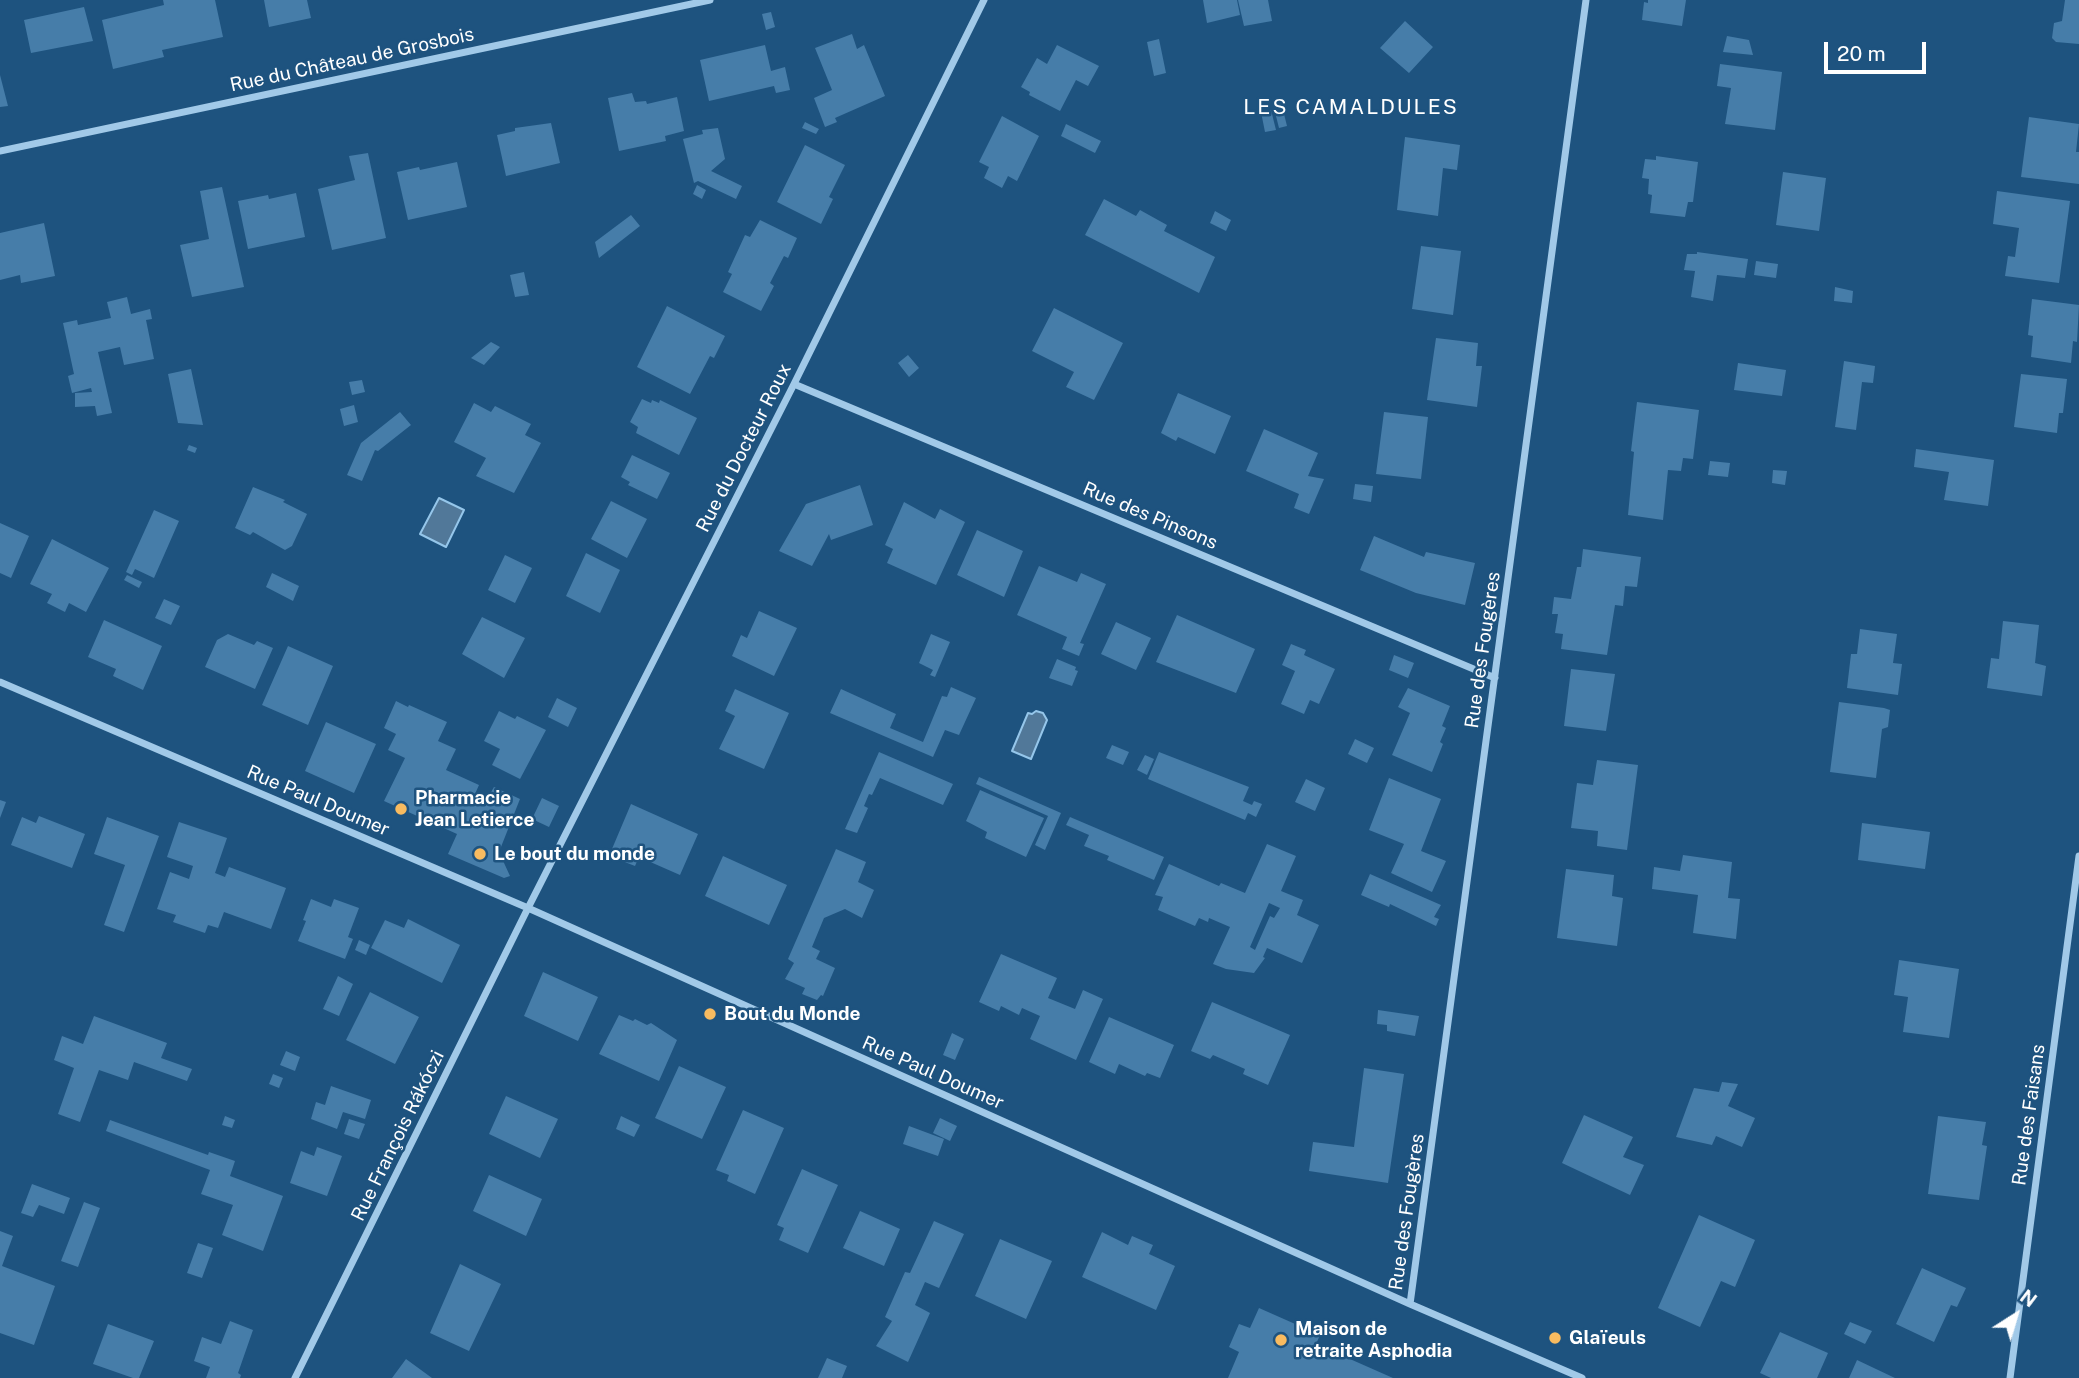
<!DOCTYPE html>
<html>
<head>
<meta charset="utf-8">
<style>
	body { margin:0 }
	#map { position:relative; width:2079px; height:1378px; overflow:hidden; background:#1e537f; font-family:"Public Sans",sans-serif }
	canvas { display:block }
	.north { position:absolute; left:1981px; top:1280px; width:70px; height:70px; -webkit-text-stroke:5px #1e537f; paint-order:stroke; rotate:37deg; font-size:19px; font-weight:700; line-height:28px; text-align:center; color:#fff }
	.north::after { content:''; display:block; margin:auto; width:24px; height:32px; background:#fff; clip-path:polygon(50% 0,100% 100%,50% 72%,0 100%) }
	.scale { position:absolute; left:1824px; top:42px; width:102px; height:32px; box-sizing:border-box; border:4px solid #fff; border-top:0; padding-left:9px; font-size:21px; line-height:24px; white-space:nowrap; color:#fff; -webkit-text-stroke:5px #1e537f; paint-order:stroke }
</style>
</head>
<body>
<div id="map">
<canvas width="2079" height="1378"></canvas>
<div class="north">N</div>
<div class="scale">20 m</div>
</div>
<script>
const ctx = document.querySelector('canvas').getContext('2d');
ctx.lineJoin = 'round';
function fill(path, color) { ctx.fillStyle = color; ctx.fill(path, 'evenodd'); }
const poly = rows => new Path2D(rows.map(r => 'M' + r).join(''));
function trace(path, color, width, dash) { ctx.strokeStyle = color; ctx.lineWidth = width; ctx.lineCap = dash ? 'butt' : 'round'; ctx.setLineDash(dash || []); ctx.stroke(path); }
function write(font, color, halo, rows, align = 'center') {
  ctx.font = font + ' "Public Sans",sans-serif'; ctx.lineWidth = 5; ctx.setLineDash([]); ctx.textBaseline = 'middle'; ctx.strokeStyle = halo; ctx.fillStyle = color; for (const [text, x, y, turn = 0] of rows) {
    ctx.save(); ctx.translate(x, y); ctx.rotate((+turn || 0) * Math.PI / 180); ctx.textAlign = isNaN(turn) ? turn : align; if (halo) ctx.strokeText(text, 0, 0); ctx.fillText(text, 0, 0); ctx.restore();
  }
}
const water = poly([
	[439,498,464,510,446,547,420,534,439,498],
	[1036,711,1043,713,1047,720,1031,759,1012,751,1028,713,1032,714,1036,711]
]);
fill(water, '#517899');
trace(water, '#95c6ea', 2);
fill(poly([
	[163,0,215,0,223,37,162,50,164,57,113,69,102,20,164,5],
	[264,0,307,0,311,18,269,27],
	[1203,0,1237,0,1240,15,1207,23],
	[1238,0,1268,0,1272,21,1244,26],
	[1648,0,1686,0,1682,26,1642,20,1644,2,1648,3],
	[2065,0,2079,0,2079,44,2056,42,2052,38,2054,23,2062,21],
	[84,7,93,41,31,53,24,20],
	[771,12,775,27,766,30,762,14],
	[1405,21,1433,47,1409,73,1380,48],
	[852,34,857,49,864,45,885,96,835,118,837,122,825,127,814,98,832,90,815,48],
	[1727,36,1749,40,1753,55,1723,52],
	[1159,39,1166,73,1154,76,1147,42],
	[765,45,771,71,785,67,790,90,776,93,774,86,709,101,700,60],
	[1057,45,1099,66,1088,86,1076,80,1060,111,1029,95,1030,92,1021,87,1037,58,1047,64],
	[1720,64,1782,72,1775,130,1725,124,1731,88,1717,86],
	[0,75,8,106,0,107],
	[632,93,635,102,646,101,647,104,677,97,684,131,665,136,666,141,619,151,608,98],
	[1271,110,1276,130,1265,132,1261,112],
	[1283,110,1287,126,1279,128,1275,112],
	[1002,116,1039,136,1017,181,1008,176,1002,188,984,178,989,167,979,162],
	[2029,117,2079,124,2076,152,2079,152,2079,184,2021,177],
	[805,122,819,129,816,134,802,128],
	[551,123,560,163,506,176,497,135,515,131,515,128],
	[1066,124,1101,141,1095,153,1061,136],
	[718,128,725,159,711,171,742,186,736,199,698,181,694,183,683,139,703,134,702,130],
	[1405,137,1460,145,1457,170,1443,168,1438,216,1397,210],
	[805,145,845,165,829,197,833,199,821,224,777,202],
	[368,153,386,238,332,250,318,189,355,180,349,156],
	[1656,156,1698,162,1693,202,1688,202,1685,217,1650,213,1652,195,1648,194,1649,179,1642,178,1645,159,1656,160],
	[457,162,467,207,408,220,397,172,419,167,420,170],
	[1783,172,1826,178,1819,231,1776,225],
	[697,185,706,190,702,199,693,194],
	[222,187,244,287,192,297,180,245,209,239,200,191],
	[1997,191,2070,201,2059,283,2005,276,2008,256,2015,257,2019,228,1993,224],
	[296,193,305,237,248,249,238,201,268,195,269,199],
	[1104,199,1136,216,1140,210,1167,225,1164,231,1215,257,1199,293,1085,235],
	[1215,211,1231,220,1226,231,1210,223],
	[631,215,640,226,599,258,595,242],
	[760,220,797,238,788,258,784,256,770,283,774,286,761,311,723,292,732,274,728,272,745,235,750,237],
	[44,223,55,276,21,283,20,275,0,280,0,233],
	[1421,246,1461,251,1453,315,1412,309],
	[1697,252,1748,259,1745,278,1717,275,1713,301,1691,297,1695,271,1684,270,1687,254,1697,254],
	[1756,261,1778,264,1776,278,1754,275],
	[524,272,529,295,515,297,510,275],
	[1835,287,1853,291,1852,303,1834,301],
	[127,297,131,314,150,309,152,319,146,320,154,359,124,365,120,347,98,352,112,413,97,416,95,406,75,407,75,393,92,392,91,388,72,393,68,376,74,374,63,323,77,320,78,325,111,318,107,302],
	[2032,299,2079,305,2077,342,2073,341,2071,363,2031,357,2033,336,2028,335],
	[667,306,725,336,714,358,710,356,690,394,637,367],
	[1054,308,1123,343,1094,400,1066,387,1074,372,1032,351],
	[1436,338,1478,343,1476,366,1482,366,1477,407,1427,400],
	[491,342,500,347,484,365,471,358],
	[908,355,919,368,909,377,898,363],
	[1844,361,1875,366,1873,383,1862,382,1856,430,1835,427],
	[1738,363,1786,370,1782,396,1734,390],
	[191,369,203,425,178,423,168,374],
	[2021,374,2067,379,2063,413,2059,413,2057,433,2014,427],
	[362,380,365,392,352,395,349,382],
	[1178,393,1231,416,1215,454,1178,437,1176,441,1161,433],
	[642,399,651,403,652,400,659,403,660,400,697,418,679,455,636,433,638,427,630,422],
	[1637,402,1699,410,1693,459,1683,458,1681,471,1668,470,1663,520,1628,515,1634,452,1631,451],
	[474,403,491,412,495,406,531,424,525,435,541,443,514,493,476,476,486,458,454,442],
	[354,405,358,422,344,426,340,409],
	[400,412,411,425,378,451,375,450,362,481,347,475,361,443],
	[1384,412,1428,417,1421,479,1376,474],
	[1264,429,1318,453,1308,476,1324,479,1309,514,1294,508,1299,494,1246,471],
	[189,445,197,448,195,453,187,450],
	[1916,449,1994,460,1988,506,1944,500,1949,472,1914,467],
	[632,455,670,473,657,499,628,485,630,482,621,477],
	[1710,461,1730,463,1728,477,1708,475],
	[1773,470,1787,471,1785,485,1772,483],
	[1355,484,1373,486,1371,502,1353,499],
	[860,485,873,525,831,540,829,534,812,566,779,551,806,504],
	[253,487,285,500,283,502,307,514,292,546,285,550,253,532,250,535,235,528],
	[611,501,647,519,627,558,591,539],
	[904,502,935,519,940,509,965,522,936,585,887,563,893,549,885,545],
	[154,510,179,521,154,578,135,569,132,575,126,572],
	[0,523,29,536,11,578,0,573],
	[977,530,1023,551,1004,597,957,575],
	[1374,536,1424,557,1426,552,1475,563,1465,605,1416,593,1360,570],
	[52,539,109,568,86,612,69,603,65,612,47,603,52,594,30,584],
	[1583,549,1641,557,1637,587,1625,586,1623,606,1615,605,1607,655,1561,649,1563,634,1555,633,1558,614,1552,614,1554,597,1571,599,1577,567,1581,567],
	[586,553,620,570,600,613,566,596],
	[505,555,532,568,515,603,488,590],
	[1039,566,1077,582,1081,573,1106,584,1080,643,1084,644,1079,656,1062,649,1067,637,1017,615],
	[272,573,299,586,293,601,266,587],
	[127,575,142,582,139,588,124,580],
	[164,599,180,606,171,625,155,618],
	[759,611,797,628,774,676,732,656,741,635,747,638],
	[1177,615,1255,649,1236,693,1156,662],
	[482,617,525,638,504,678,462,654],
	[104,620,162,646,143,690,113,676,116,669,88,657],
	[2003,621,2039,625,2035,663,2046,666,2042,696,1987,688,1991,658,1999,659],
	[1116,622,1151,638,1136,670,1101,654],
	[1860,629,1897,634,1893,663,1902,664,1898,695,1847,688,1851,654,1857,654],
	[228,634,254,645,257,641,273,648,255,689,205,667,217,640],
	[931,634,950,642,935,677,930,675,933,670,919,663],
	[1291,644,1306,650,1304,655,1335,669,1319,704,1310,700,1304,714,1281,704,1295,671,1282,665],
	[288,646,333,666,308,725,262,705],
	[1394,655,1414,663,1408,678,1389,670],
	[1057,659,1076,667,1075,670,1078,671,1072,686,1049,678],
	[1571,669,1615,674,1606,731,1564,726],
	[951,687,976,698,959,735,945,730,933,757,830,713,841,689,896,714,890,728,923,742,942,696,947,697],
	[1408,688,1450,706,1442,726,1446,728,1440,742,1443,744,1432,772,1392,755,1410,713,1398,707],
	[735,689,789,713,764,769,719,749,735,716,725,711],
	[557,698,577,708,568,727,548,717],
	[396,701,408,707,409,705,447,722,438,741,456,749,446,770,479,785,475,794,487,799,494,787,520,799,499,852,510,876,504,878,448,854,457,834,384,801,405,758,388,750,396,734,384,728],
	[1839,702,1884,708,1890,710,1888,727,1882,729,1876,778,1830,772],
	[499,711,515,719,517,716,546,730,520,779,492,765,500,749,484,741],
	[326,722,376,744,354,793,305,771],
	[1355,739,1374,748,1367,763,1348,754],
	[1112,745,1129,752,1123,765,1106,758],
	[879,752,953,784,943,805,880,778,872,795,869,794,864,806,868,808,857,833,845,829],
	[1159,752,1249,787,1243,801,1252,805,1254,801,1262,804,1256,817,1248,813,1245,820,1148,779],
	[1145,755,1154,759,1147,775,1137,770],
	[1597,760,1638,765,1627,850,1597,846,1598,831,1571,828,1577,783,1593,785],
	[979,777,1061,813,1045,850,1035,845,1048,816,976,784],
	[1389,778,1441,799,1421,851,1446,861,1432,892,1391,873,1404,844,1369,830],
	[1306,779,1325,788,1315,811,1295,802],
	[980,790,1044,818,1026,857,985,838,987,832,966,821],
	[542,798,559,806,549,827,532,819],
	[0,800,6,802,0,818],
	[631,804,698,834,680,875,639,857,635,866,609,856],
	[39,816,85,834,72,868,11,845,22,817,36,823],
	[107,817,159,836,124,932,104,925,125,865,94,854],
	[1070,817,1164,857,1154,880,1107,860,1109,856,1084,846,1089,835,1066,825],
	[179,822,227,838,215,873,225,877,229,867,286,888,271,929,224,912,218,928,208,925,205,933,173,922,176,915,157,909,170,872,189,879,193,866,167,857],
	[1862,823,1930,832,1925,869,1858,860],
	[1267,844,1296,856,1281,891,1303,900,1297,915,1319,925,1302,963,1267,948,1263,957,1265,958,1254,973,1226,969,1213,964,1230,927,1209,918,1208,922,1199,918,1195,926,1158,910,1163,897,1155,895,1169,864,1219,886,1221,883,1245,893],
	[1269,903,1280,908,1274,918,1270,916,1255,950,1250,947],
	[836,849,866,862,858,882,874,890,862,918,845,909,824,918,812,947,820,951,816,959,835,968,823,996,821,995,817,1000,802,994,805,988,785,979,794,963,788,959],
	[1683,855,1732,862,1728,898,1740,899,1736,939,1693,933,1698,895,1652,889,1654,867,1680,871],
	[723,856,787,885,769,925,705,896],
	[1566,869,1614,875,1612,896,1623,898,1617,946,1557,938],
	[1370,874,1441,905,1434,917,1439,919,1436,926,1390,904,1389,907,1361,895],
	[311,899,331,907,334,899,359,908,348,937,353,939,345,959,298,941,306,921,303,920],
	[408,919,460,945,442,983,371,948,385,920,404,928],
	[359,940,370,945,366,955,355,950],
	[1001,954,1057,978,1048,998,1075,1009,1083,990,1103,999,1076,1060,1030,1039,1040,1016,1022,1008,1019,1015,1001,1006,999,1011,979,1002],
	[1899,960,1959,969,1949,1038,1903,1032,1908,997,1894,995],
	[543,972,598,997,578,1041,524,1016],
	[338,976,353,984,339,1016,323,1009],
	[370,992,419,1017,395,1064,346,1040],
	[1212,1002,1290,1035,1268,1085,1243,1074,1245,1069,1213,1055,1210,1059,1191,1051],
	[1378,1010,1419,1016,1415,1036,1387,1031,1387,1025,1377,1024],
	[619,1015,633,1021,635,1019,647,1025,651,1023,677,1040,659,1081,599,1054],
	[94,1016,167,1043,161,1058,192,1069,187,1081,134,1062,128,1080,99,1070,80,1122,58,1114,74,1068,54,1060,62,1036,83,1044],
	[1109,1017,1174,1045,1160,1078,1147,1073,1145,1076,1119,1064,1115,1074,1089,1062],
	[952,1033,964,1039,955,1060,943,1055],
	[286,1051,300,1057,295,1071,280,1065],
	[679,1066,726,1087,702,1139,655,1118],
	[1364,1068,1404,1074,1388,1183,1309,1171,1313,1142,1354,1147],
	[273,1074,283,1078,279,1088,269,1084],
	[1722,1082,1738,1084,1728,1106,1755,1118,1742,1147,1716,1136,1712,1145,1676,1137,1694,1088,1719,1092],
	[331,1086,371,1100,365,1119,343,1112,337,1129,311,1119,316,1102,325,1105],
	[506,1096,558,1119,540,1158,489,1134],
	[743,1110,784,1128,755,1194,727,1181,729,1175,716,1170],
	[1584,1115,1633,1137,1623,1157,1644,1165,1630,1195,1562,1163],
	[225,1116,235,1120,232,1128,222,1125],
	[621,1116,640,1125,634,1137,616,1129],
	[1938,1116,1986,1122,1982,1145,1987,1146,1979,1200,1928,1194],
	[940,1118,957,1126,950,1141,933,1133],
	[349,1119,365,1124,359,1139,344,1134],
	[110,1120,208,1155,209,1152,235,1161,230,1176,283,1196,263,1251,222,1235,233,1205,201,1194,210,1170,106,1131],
	[909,1126,944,1139,938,1156,903,1144],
	[317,1147,342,1156,327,1196,290,1183,301,1151,314,1156],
	[802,1169,838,1185,808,1253,779,1240,784,1228,777,1225],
	[489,1175,542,1199,526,1236,473,1211],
	[32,1184,70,1198,64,1214,39,1205,33,1217,21,1213],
	[84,1202,100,1208,78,1267,61,1261],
	[860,1211,900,1229,884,1266,843,1248],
	[1699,1215,1755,1240,1735,1287,1721,1281,1700,1327,1658,1308],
	[934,1221,964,1234,939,1288,925,1282,915,1305,930,1313,908,1362,876,1346,892,1321,885,1317,905,1272,910,1273],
	[0,1231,13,1236,2,1266,55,1286,34,1345,0,1333],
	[1102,1232,1128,1245,1132,1236,1153,1245,1149,1254,1175,1266,1156,1310,1082,1277],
	[1000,1239,1052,1261,1026,1319,975,1296],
	[198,1243,213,1248,202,1278,187,1273],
	[460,1264,501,1284,469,1351,430,1333],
	[1922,1268,1966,1288,1957,1307,1951,1305,1934,1342,1896,1324],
	[1259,1308,1320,1335,1316,1344,1393,1378,1228,1378,1239,1352,1229,1347,1239,1324,1250,1328],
	[230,1321,253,1330,238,1373,241,1375,240,1378,206,1378,210,1367,194,1361,202,1337,221,1344],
	[1850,1322,1872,1331,1865,1344,1844,1334],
	[108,1324,154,1341,139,1378,133,1378,93,1364],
	[1780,1332,1828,1353,1817,1378,1771,1378,1760,1373],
	[827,1358,847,1366,842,1378,818,1378],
	[406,1359,432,1378,392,1378],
	[1857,1360,1895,1378,1849,1378]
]), '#467da9');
trace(poly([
	[0,151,710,0],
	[794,384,1495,678],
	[0,682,528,908,1410,1304,1582,1378],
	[1410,1304,1586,0],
	[295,1378,528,908,794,384,984,0],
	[2010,1378,2079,856]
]), '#a1c9e8', 7);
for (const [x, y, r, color] of [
	[401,809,7,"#f8bb60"],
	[480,854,7,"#f8bb60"],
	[710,1014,7,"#f8bb60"],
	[1555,1338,7,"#f8bb60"],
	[1281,1340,7,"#f8bb60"]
]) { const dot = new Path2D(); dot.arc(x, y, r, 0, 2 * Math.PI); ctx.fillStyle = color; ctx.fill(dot); trace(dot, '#1e537f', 2.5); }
write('19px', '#fff', '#1e537f', [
	["Rue du Château de Grosbois",352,60,-12],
	["Rue du Docteur Roux",744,448,-63],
	["Rue des Pinsons",1150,516,23],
	["Rue des Fougères",1483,650,-82],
	["Rue Paul Doumer",318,801,23],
	["Rue Paul Doumer",933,1073,24],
	["Rue des Faisans",2029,1115,-82],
	["Rue François Rákóczi",398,1136,-64],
	["Rue des Fougères",1407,1212,-82]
]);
write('bold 19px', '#fff', '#1e537f', [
	["Pharmacie",415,798],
	["Jean Letierce",415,820],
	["Le bout du monde",494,854],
	["Bout du Monde",724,1014],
	["Maison de",1295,1329],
	["retraite Asphodia",1295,1351],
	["Glaïeuls",1569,1338]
], 'left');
ctx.letterSpacing = '2px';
write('21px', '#fff', '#1e537f', [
	["LES CAMALDULES",1351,108]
]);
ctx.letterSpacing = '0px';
</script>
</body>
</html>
